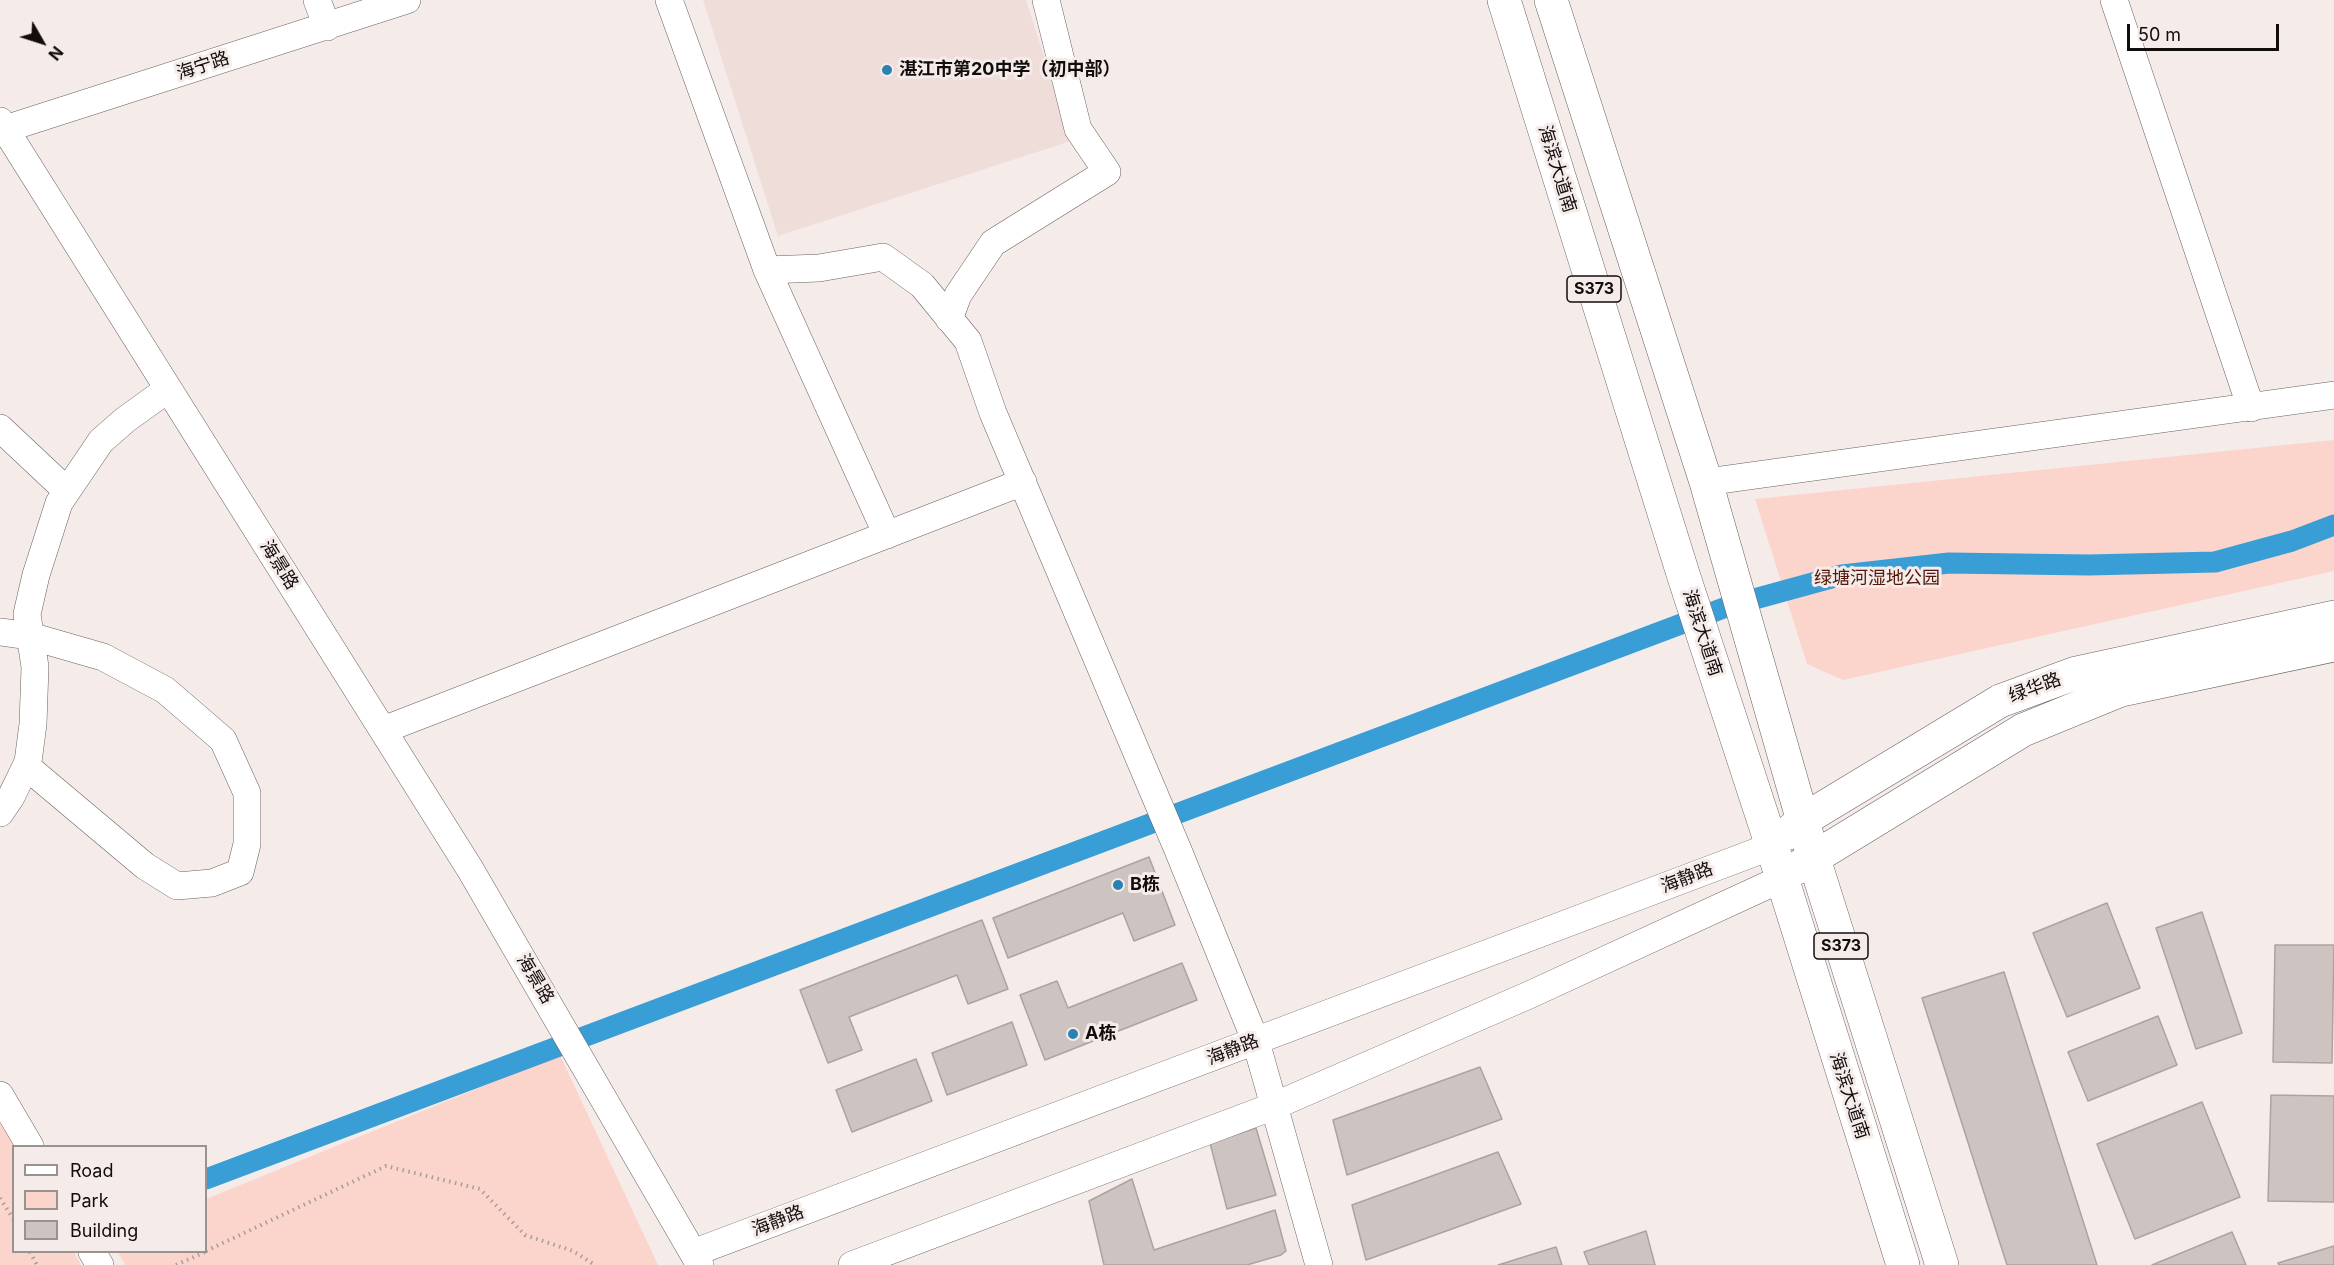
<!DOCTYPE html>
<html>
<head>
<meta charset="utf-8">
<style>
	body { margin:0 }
	#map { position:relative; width:2334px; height:1265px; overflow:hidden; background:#f5ebe9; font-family:Inter,sans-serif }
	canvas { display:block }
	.legend { position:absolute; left:12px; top:1145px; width:195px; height:108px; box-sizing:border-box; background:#f5ebe9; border:2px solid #999291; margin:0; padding:8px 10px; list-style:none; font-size:18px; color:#100d0c }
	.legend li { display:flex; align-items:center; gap:12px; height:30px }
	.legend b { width:30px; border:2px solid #999291 }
	.north { position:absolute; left:12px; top:12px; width:60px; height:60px; -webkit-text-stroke:4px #f5ebe9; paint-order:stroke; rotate:129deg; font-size:16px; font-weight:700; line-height:24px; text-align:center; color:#100d0c }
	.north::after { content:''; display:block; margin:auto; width:21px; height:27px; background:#100d0c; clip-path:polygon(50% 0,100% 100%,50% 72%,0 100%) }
	.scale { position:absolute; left:2127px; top:24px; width:152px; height:27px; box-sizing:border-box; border:3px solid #100d0c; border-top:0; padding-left:8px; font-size:18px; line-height:21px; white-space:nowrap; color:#100d0c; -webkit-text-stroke:4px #f5ebe9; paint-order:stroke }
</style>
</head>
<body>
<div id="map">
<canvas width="2334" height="1265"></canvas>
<ul class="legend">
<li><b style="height:8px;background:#fff"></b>Road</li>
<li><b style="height:16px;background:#fbd5cc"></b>Park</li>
<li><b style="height:16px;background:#cdc4c2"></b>Building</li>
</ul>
<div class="north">N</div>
<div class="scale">50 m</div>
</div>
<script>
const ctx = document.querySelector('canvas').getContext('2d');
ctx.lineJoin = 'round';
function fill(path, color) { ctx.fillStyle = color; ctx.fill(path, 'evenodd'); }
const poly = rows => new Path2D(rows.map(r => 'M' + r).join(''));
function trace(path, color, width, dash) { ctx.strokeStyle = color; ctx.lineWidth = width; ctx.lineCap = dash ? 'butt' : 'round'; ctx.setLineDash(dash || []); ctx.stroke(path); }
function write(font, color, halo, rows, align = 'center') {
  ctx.font = font + ' Inter,"Noto Sans SC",sans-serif'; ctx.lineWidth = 6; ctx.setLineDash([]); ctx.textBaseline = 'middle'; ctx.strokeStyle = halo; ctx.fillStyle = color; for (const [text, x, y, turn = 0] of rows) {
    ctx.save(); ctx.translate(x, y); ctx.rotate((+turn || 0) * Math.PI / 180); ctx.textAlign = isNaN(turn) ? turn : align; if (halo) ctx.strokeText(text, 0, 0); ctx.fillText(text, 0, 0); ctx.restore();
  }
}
fill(poly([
	[703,0,1026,0,1071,141,778,236]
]), '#efddd9');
fill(poly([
	[2334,440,2334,571,1843,680,1807,664,1755,499],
	[560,1055,658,1265,125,1265,118,1252,206,1252,206,1199],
	[0,1116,18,1146,14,1146,14,1252,74,1252,81,1265,0,1265]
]), '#fbd5cc');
trace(poly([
	[206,1179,1729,606,1842,575,1949,563,2089,565,2215,562,2292,541,2334,525]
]), '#399ed5', 21);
const building = poly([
	[1149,857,1175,925,1134,941,1123,913,1008,958,993,918,1149,857],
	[2107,903,2140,988,2067,1017,2033,933,2107,903],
	[2202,912,2242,1033,2196,1049,2156,928,2202,912],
	[982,920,1008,989,968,1004,957,975,849,1017,862,1050,828,1063,800,990,982,920],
	[2275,945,2334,945,2332,1063,2273,1062,2275,945],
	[1182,963,1197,1000,1045,1060,1020,995,1057,981,1068,1008,1182,963],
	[2004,972,2097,1265,2007,1265,1922,998,2004,972],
	[2158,1016,2177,1065,2088,1101,2068,1052,2158,1016],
	[1012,1022,1027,1065,947,1095,932,1053,1012,1022],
	[916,1059,932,1101,852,1132,836,1090,916,1059],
	[1480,1067,1502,1119,1347,1175,1333,1120,1480,1067],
	[2271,1095,2334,1096,2334,1202,2268,1201,2271,1095],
	[2202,1102,2240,1197,2135,1239,2097,1144,2202,1102],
	[1256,1128,1276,1195,1227,1209,1210,1143,1256,1128],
	[1498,1152,1521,1204,1366,1260,1352,1205,1498,1152],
	[1132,1179,1154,1250,1275,1210,1286,1251,1281,1255,1247,1265,1104,1265,1089,1201,1132,1179],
	[1646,1231,1655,1265,1589,1265,1584,1252,1646,1231],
	[2232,1232,2246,1265,2152,1265,2232,1232],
	[2334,1246,2334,1265,2279,1265,2278,1263,2334,1246],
	[1556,1247,1562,1265,1498,1265,1556,1247]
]);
fill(building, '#cdc4c2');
trace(building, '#aca3a1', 1.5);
const minor = poly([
	[317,0,327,27],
	[669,0,767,270,887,535],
	[2114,0,2251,408],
	[0,121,470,869,700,1265],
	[0,133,5,129,407,0],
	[767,270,819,268,883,257,922,285,968,341,993,413,1178,850,1256,1042,1319,1265],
	[949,319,958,295,993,243,1107,172,1078,129,1046,0],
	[0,428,67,491],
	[1706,482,2334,395],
	[0,632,30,636,103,657,165,690,223,740,247,793,247,844,240,872,212,883,177,886,145,866,26,766],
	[383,730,1023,482],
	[0,813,11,797,28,762,33,724,35,667,27,614,36,575,59,503,101,441,125,420,168,389],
	[0,1095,30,1146],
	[92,1252,100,1265],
	[693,1253,1772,846],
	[852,1265,1274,1106,1529,995,1781,879]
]);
const major = poly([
	[1504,0,1684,577,1772,846,1903,1265],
	[1551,0,1706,482,1813,856,1942,1265],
	[1788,833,1803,820,2000,701,2076,673,2334,617],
	[1797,868,2023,730,2121,690,2334,645]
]);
trace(minor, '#696260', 28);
trace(major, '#696260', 34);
trace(poly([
	[0,1198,14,1220],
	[206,1251,386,1166,480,1189,525,1235,573,1251,595,1265],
	[30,1252,37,1265],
	[176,1265,205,1252]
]), '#a59e9c', 4, [1.5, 4.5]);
trace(minor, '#fff', 27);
trace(major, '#fff', 33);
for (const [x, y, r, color] of [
	[887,70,6,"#2b81b0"],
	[1118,885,6,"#2b81b0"],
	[1073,1034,6,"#2b81b0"]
]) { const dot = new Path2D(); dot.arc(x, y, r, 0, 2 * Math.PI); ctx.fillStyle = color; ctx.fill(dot); trace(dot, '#f5ebe9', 2); }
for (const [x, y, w] of [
	[1594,289,54],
	[1841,946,54]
]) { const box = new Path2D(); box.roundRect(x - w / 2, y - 13, w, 26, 4.5); ctx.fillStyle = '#f5ebe9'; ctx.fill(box); trace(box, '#100d0c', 1.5); }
write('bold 16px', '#100d0c', null, [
	["S373",1594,289],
	["S373",1841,946]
]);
write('18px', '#100d0c', '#f5ebe9', [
	["海宁路",203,66,-18],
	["海滨大道南",1557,169,73],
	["海景路",279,565,58],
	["海滨大道南",1702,633,72],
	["绿华路",2035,688,-20],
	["海静路",1687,878,-21],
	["海景路",535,979,59],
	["海静路",1233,1050,-21],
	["海滨大道南",1849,1096,72],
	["海静路",778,1221,-21]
]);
write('bold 18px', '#100d0c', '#f5ebe9', [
	["湛江市第20中学（初中部）",899,70],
	["B栋",1130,885],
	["A栋",1085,1034]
], 'left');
write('18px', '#53170b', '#f5ebe9', [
	["绿塘河湿地公园",1877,579]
]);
</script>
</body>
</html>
